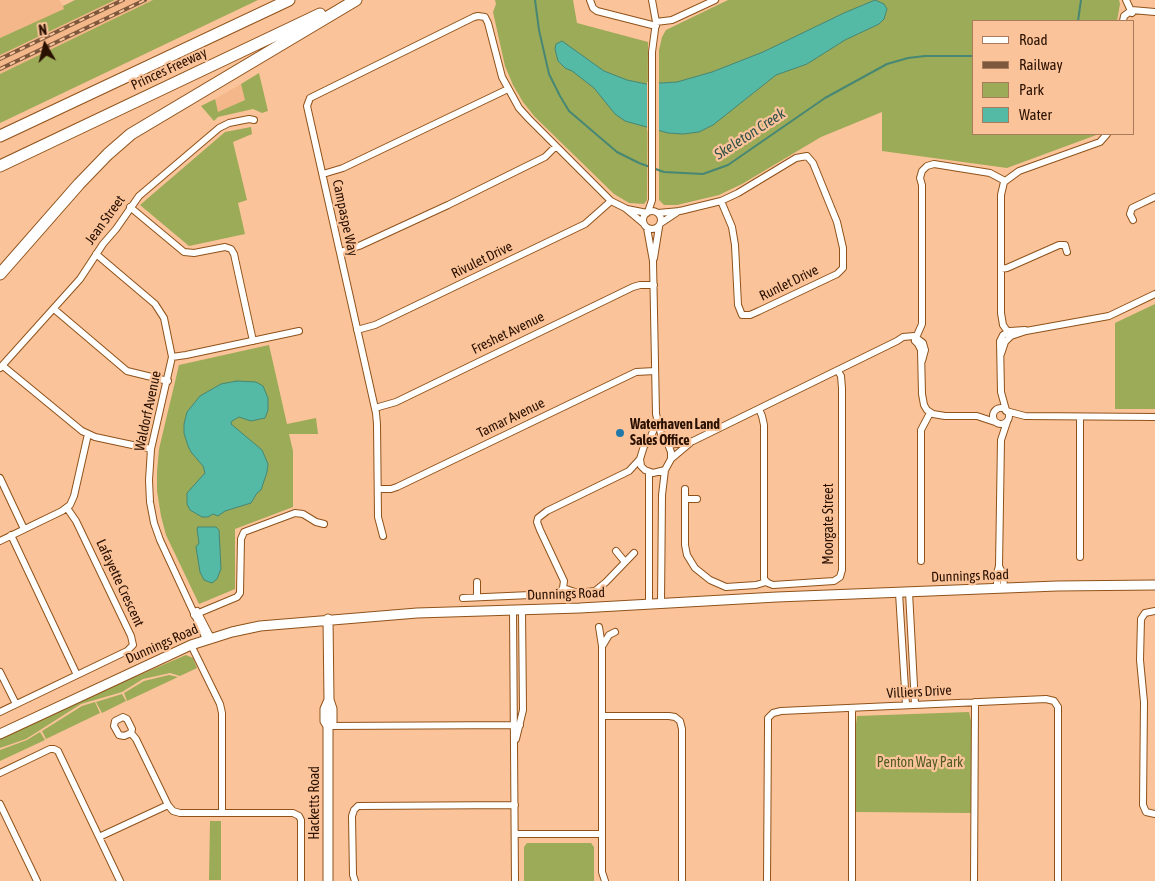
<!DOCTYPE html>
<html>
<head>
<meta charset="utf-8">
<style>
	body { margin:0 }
	#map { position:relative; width:1155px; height:881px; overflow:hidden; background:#fbc399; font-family:"Asap Condensed",sans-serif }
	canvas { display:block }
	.legend { position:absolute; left:972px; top:20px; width:162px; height:115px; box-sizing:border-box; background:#fbc399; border:1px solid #a77b5c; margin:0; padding:6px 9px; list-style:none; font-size:15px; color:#291000 }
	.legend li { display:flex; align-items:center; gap:10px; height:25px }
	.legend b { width:25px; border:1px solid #a77b5c }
	.north { position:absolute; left:20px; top:20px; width:50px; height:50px; -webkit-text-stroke:4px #fbc399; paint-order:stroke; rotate:352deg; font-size:14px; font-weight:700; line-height:20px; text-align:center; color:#291000 }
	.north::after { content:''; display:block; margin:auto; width:18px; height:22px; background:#291000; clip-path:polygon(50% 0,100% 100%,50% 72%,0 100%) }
</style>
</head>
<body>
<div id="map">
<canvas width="1155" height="881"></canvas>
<ul class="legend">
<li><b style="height:6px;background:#fff"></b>Road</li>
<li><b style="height:6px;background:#7d583d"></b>Railway</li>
<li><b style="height:14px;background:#9bab57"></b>Park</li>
<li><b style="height:14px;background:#54baa6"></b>Water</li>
</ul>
<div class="north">N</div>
</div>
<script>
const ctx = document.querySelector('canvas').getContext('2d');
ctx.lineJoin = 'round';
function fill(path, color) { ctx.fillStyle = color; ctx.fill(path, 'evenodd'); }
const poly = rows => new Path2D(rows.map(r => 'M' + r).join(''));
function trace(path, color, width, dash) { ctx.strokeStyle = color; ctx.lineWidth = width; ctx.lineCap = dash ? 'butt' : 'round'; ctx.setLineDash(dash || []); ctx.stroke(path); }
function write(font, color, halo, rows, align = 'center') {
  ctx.font = font + ' "Asap Condensed",sans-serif'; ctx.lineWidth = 4.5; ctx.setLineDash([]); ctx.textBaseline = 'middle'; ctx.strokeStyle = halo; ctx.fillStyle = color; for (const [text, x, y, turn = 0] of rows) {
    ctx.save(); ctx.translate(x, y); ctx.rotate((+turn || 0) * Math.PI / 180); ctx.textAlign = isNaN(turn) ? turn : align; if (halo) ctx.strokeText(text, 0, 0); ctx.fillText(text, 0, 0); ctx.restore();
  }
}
fill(poly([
	[0,0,59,0,65,9,0,38],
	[115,0,153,0,0,74,0,55],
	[241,84,245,100,218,113,215,99]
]), '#f3b789');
fill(poly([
	[75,0,115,0,0,55,0,38,64,9,63,6],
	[153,0,258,0,0,123,0,74],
	[495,0,573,0,577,23,648,42,647,200,644,204,629,203,614,194,535,117,523,102,513,85,505,66,493,12,496,4],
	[728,0,1119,0,1120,4,1117,21,974,21,974,134,1099,134,1007,168,882,151,882,112,821,137,742,184,719,195,677,205,664,205,659,200,659,50,662,37,666,30],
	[259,73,268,111,262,113,253,109,218,117,214,121,201,106,215,99,218,112,245,100,241,84],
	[251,127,252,134,233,142,247,200,238,203,245,234,189,246,140,205,225,132],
	[1155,304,1155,409,1115,409,1115,323],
	[269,345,287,424,316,418,318,434,289,434,293,451,293,507,235,529,235,589,199,604,166,535,161,516,157,491,157,472,159,449,179,365],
	[186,655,193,658,197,668,180,676,170,673,143,679,122,692,81,704,26,739,0,748,0,738,85,698],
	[169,675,178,677,127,701,124,693,144,681],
	[122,694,126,701,102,713,96,702],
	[95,702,100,713,46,739,42,731,82,706],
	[969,712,971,721,971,813,856,812,856,724,857,716],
	[40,732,45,740,0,761,0,750,27,740],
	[210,821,221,821,221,880,209,880],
	[527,843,591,843,594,847,594,881,524,881,524,847]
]), '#9bab57');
const water = poly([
	[875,0,884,4,887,9,884,19,879,24,845,40,807,64,776,75,713,125,699,132,683,134,668,133,625,121,615,114,594,88,572,71,565,68,558,61,555,49,556,44,562,41,604,71,627,80,646,84,677,82,712,72,763,52,844,13,875,0],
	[237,381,256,382,263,386,268,398,268,410,265,418,251,421,239,417,232,421,231,424,262,450,268,464,267,472,261,490,257,493,251,503,225,511,218,516,213,514,208,517,202,517,190,510,187,504,187,493,205,473,203,466,191,452,188,446,184,433,184,424,187,412,200,396,221,384,237,381],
	[198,527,216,527,219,530,221,569,217,579,212,583,204,580,200,572,196,547,199,543,197,529,198,527]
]);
fill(water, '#54baa6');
trace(water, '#478774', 1);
fill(poly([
	[659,81,659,134,647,131,647,82]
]), '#fbc399');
trace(poly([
	[535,0,539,30,549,74,560,96,569,111,617,152,639,163,664,172,703,174,728,165,825,98,887,64,908,58,925,56,974,56],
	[1078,21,1081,0]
]), '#478774', 2);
const street = poly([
	[590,0,593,8,597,11,656,26],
	[1126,0,1132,13],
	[1123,21,1124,16,1132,10,1155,12],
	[656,22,672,20,715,0],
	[323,174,343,168,508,89],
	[130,207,184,252,194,253,225,247,231,249,234,254,253,341],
	[627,209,647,213],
	'643 220a9 9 0 1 1 18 0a9 9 0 1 1-18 0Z',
	[648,212,652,200,652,52,656,22,652,0],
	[658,213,680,211,721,201,738,193,796,158,807,156,813,163,837,222,843,248,843,268,837,274,759,311,750,315,742,315,738,305,735,245,732,227,721,201],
	[1133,220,1130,214,1132,208,1155,197],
	[661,223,679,211],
	[647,228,653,261,656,414,661,434,665,441],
	[340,252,359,246,448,205,545,157,556,146],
	[96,254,155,304,164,318,172,357,151,449,149,480,150,502,154,523,160,540,206,639],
	[654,258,659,227],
	[1001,269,1007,268,1059,245,1065,245,1067,252],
	[54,309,127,371,168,381],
	[357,330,375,325,585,224,611,201],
	[1011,336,1003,325,1001,313,1001,195,1004,182,1019,171,1100,142,1107,134],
	[915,340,922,324,922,185,920,178,922,171,927,166,934,164,990,173,1005,181],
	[915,341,918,344,921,350,922,394,924,405,927,410,933,414,945,416,977,416,995,422],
	[1001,354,1005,342,1011,336,1026,331,1109,316,1155,294],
	[172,357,186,355,299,331],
	[3,366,82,431,95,437,151,449],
	[0,368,80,279,103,244,116,229,139,196,219,128,229,123,249,119,254,120],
	[375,408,396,402,633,287,640,285,654,285],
	'993 416a8 8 0 1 1 16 0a8 8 0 1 1-16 0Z',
	[759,409,762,416,764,425,764,579,768,583,773,585,834,581,840,577,842,570,842,388,841,376,838,371],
	[1006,410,1001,392,1000,341,1003,335,1010,331,1025,330],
	[1006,411,1025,416,1155,417],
	[655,439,662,440,668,444,671,452,671,459,665,470,653,473,645,470,641,466,640,459,644,446,649,441,655,439],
	[649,441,657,422],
	[669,445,693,441,897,341,903,337,914,336,923,343,925,350,922,361],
	[671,459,690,443],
	[649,472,649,604],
	[0,478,24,529],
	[378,489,391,489,397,487,636,372,655,371],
	[685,489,685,545,687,555,695,568,710,580,726,587,756,585,766,582],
	[685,499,697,499],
	[11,535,77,675],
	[383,536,378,517,377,424,376,413,307,106,310,98,474,17,478,16,485,17,488,23,502,77,519,108,529,119,611,201,625,208,643,223],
	[0,541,62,511,70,505,74,496,88,434],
	[616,551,625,562],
	[1080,557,1080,417],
	[921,561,921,430,930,413],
	[999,566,1003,574,1004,588],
	[477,582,477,597],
	[563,588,578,593,595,591,606,582,634,553],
	[997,589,997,573,999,566,1001,440,1007,422],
	[909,592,915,705],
	[899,593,906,705],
	[463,598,553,594,560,592,563,588,564,581,540,530,537,522,538,518,547,511,629,471,640,459],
	[661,603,662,495,665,470],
	[513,610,515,881],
	[197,611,211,638],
	[1155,611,1145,613,1141,619,1140,660,1144,702,1143,805,1146,812,1155,814],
	[194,615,237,597,240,593,241,539,244,532,295,513,303,514,316,522,324,524],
	[599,627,602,646,602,872,605,881],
	[191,645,220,704,222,713,222,813],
	[603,645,609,635,615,632],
	[0,672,16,704],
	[852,708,852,881],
	[0,712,127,651,133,645,131,636,76,521,67,508],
	[602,716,669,716,675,717,680,721,682,729,682,881],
	[328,726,520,725],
	[131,733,124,736,119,735,114,726,115,721,123,717,127,719,132,729,131,733,136,739,168,805,173,811,180,813,293,813,299,816,301,820,301,881],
	[516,739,523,710,522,610],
	[0,773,50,749,54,749,58,751,120,881],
	[0,804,37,881],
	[515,834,602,834],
	[99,837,168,805],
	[355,881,353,875,352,816,354,810,358,806,515,805],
	[767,881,768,725,768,718,773,713,781,711,1046,699,1054,701,1058,707,1058,881],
	[974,881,975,702]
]);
const secondary = poly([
	[328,619,329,700,332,709,332,722,328,726,328,881],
	[328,726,325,721,325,709,329,700],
	[0,734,191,645,232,632,260,626,417,613,580,608,777,597,1057,586,1155,585]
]);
const highway = poly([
	[0,136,289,0],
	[0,166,320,14],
	[0,274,79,184,108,154,131,134,356,0]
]);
trace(street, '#8f521a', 8);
trace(secondary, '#8f521a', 11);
trace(highway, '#8f521a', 13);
trace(street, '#fff', 6);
trace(secondary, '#fff', 9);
trace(highway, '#fff', 11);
const rail = poly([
	[0,59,123,0],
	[0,69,145,0]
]);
trace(rail, '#7d583d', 4);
trace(rail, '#fbc399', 2, [5.5]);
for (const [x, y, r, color] of [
	[620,433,5,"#2278a8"]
]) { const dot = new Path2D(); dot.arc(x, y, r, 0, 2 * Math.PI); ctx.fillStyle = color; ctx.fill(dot); trace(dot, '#fbc399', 2); }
write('14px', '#291000', '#fbc399', [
	["Princes Freeway",169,69,-25],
	["Campaspe Way",345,218,78],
	["Jean Street",105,220,-54],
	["Rivulet Drive",482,260,-26],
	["Runlet Drive",789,283,-26],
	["Freshet Avenue",508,333,-26],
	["Waldorf Avenue",148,411,-78],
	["Tamar Avenue",511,418,-26],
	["Moorgate Street",829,524,-90],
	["Dunnings Road",970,576,-2],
	["Lafayette Crescent",120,583,65],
	["Dunnings Road",566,594,-2],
	["Dunnings Road",162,644,-24],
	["Villiers Drive",919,692,-3],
	["Hacketts Road",315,803,-90]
]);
write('bold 14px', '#291000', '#fbc399', [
	["Waterhaven Land",630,425],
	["Sales Office",630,441]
], 'left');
write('14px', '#515b24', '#fbc399', [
	["Penton Way Park",920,763]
]);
write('italic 15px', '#34534c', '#fbc399', [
	["Skeleton Creek",750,134,-33]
]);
</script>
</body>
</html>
